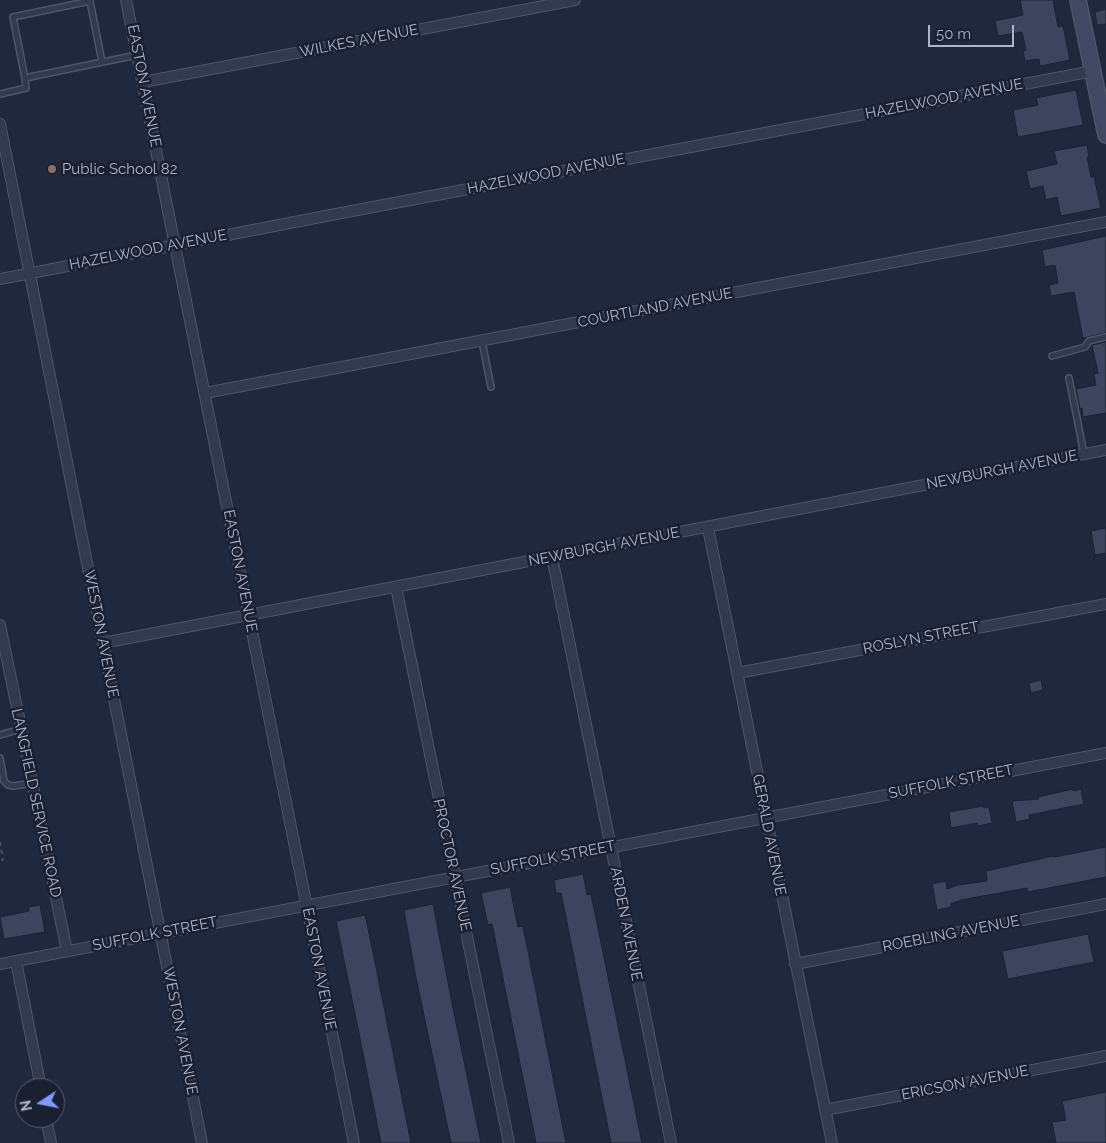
<!DOCTYPE html>
<html>
<head>
<meta charset="utf-8">
<style>
	body { margin:0 }
	#map { position:relative; width:1106px; height:1143px; overflow:hidden; background:#20283d; font-family:Raleway,sans-serif }
	canvas { display:block }
	.north { position:absolute; left:15px; top:1078px; width:50px; height:50px; box-sizing:border-box; background:#1a2032; border:1px solid #565c6e; border-radius:50%; rotate:259deg; font-size:14px; font-weight:700; line-height:20px; text-align:center; color:#afb5c9 }
	.north::after { content:''; display:block; margin:auto; width:18px; height:22px; background:#7f9bff; clip-path:polygon(50% 0,100% 100%,50% 72%,0 100%) }
	.scale { position:absolute; left:928px; top:25px; width:86px; height:22px; box-sizing:border-box; border:2px solid #afb5c9; border-top:0; padding-left:6px; font-size:15px; line-height:18px; white-space:nowrap; color:#afb5c9; -webkit-text-stroke:4px #1a2032; paint-order:stroke }
</style>
</head>
<body>
<div id="map">
<canvas width="1106" height="1143"></canvas>
<div class="north">N</div>
<div class="scale">50 m</div>
</div>
<script>
const ctx = document.querySelector('canvas').getContext('2d');
ctx.lineJoin = 'round';
function fill(path, color) { ctx.fillStyle = color; ctx.fill(path, 'evenodd'); }
const poly = rows => new Path2D(rows.map(r => 'M' + r).join(''));
function trace(path, color, width, dash) { ctx.strokeStyle = color; ctx.lineWidth = width; ctx.lineCap = dash ? 'butt' : 'round'; ctx.setLineDash(dash || []); ctx.stroke(path); }
function write(font, color, halo, rows, align = 'center') {
  ctx.font = font + ' Raleway,sans-serif'; ctx.lineWidth = 5; ctx.setLineDash([]); ctx.textBaseline = 'middle'; ctx.strokeStyle = halo; ctx.fillStyle = color; for (const [text, x, y, turn = 0] of rows) {
    ctx.save(); ctx.translate(x, y); ctx.rotate((+turn || 0) * Math.PI / 180); ctx.textAlign = isNaN(turn) ? turn : align; if (halo) ctx.strokeText(text, 0, 0); ctx.fillText(text, 0, 0); ctx.restore();
  }
}
const building = poly([
	[1020,0,1053,0,1058,27,1063,26,1070,60,1040,66,1039,59,1025,61,1023,51,1026,50,1022,32,998,36,995,21,1023,15,1020,0],
	[1106,9,1106,24,1097,25,1095,12,1106,9],
	[1076,90,1083,125,1018,137,1013,110,1038,105,1036,98,1076,90],
	[1087,145,1089,157,1087,157,1091,177,1094,177,1101,208,1061,216,1057,197,1046,200,1043,186,1030,189,1026,171,1057,164,1054,151,1087,145],
	[1106,236,1106,333,1083,338,1074,292,1051,296,1049,285,1058,283,1055,265,1045,267,1042,250,1106,236],
	[1106,342,1106,413,1083,417,1082,408,1080,409,1076,389,1096,385,1094,374,1098,373,1092,345,1106,342],
	[1106,528,1106,553,1095,555,1091,531,1106,528],
	[1041,680,1043,690,1031,693,1029,683,1041,680],
	[1073,789,1073,791,1081,789,1084,804,1029,815,1030,819,1016,822,1012,801,1039,799,1038,797,1073,789],
	[983,806,984,808,989,807,992,823,978,826,977,823,951,828,949,812,983,806],
	[1106,847,1106,877,1028,892,1027,888,961,900,951,904,951,907,937,910,932,884,946,881,947,889,958,885,987,881,986,871,1053,856,1054,857,1106,847],
	[583,874,587,895,591,894,642,1143,611,1143,561,893,556,893,554,880,583,874],
	[510,887,518,927,523,926,566,1143,536,1143,492,924,488,925,481,893,510,887],
	[433,904,453,1008,481,1143,451,1143,416,978,404,910,433,904],
	[40,905,45,932,4,939,0,917,29,911,29,907,40,905],
	[365,915,372,947,411,1143,381,1143,362,1048,336,921,365,915],
	[1088,934,1094,962,1008,979,1002,951,1088,934],
	[1106,1092,1106,1143,1056,1143,1052,1122,1066,1120,1062,1101,1106,1092]
]);
fill(building, '#3c445e');
trace(building, '#1b2234', 1);
const lane = poly([
	[25,78,13,17,90,1,102,62],
	[0,94,26,88,25,78,137,55],
	[482,341,491,387],
	[1052,356,1085,347,1089,341,1106,337],
	[1069,378,1084,454],
	[0,735,21,729],
	[0,758,4,781,8,785,14,786,32,783]
]);
const street = poly([
	[126,0,354,1143],
	[143,82,575,0],
	[0,124,202,1143],
	[0,279,336,214,1093,71],
	[205,393,1106,222],
	[708,528,832,1143],
	[552,557,671,1143],
	[396,587,509,1143],
	[0,625,67,951],
	[103,643,1106,450],
	[737,673,1106,604],
	[16,961,41,1088],
	[0,964,1106,753],
	[795,964,1106,904],
	[825,1110,1106,1056],
	[46,1118,51,1143]
]);
const secondary = poly([
	[1078,0,1106,135]
]);
trace(lane, '#4f5568', 8);
trace(street, '#4f5568', 12);
trace(secondary, '#4f5568', 18);
trace(poly([
	[0,842,3,860,0,861]
]), '#3d5259', 2, [4, 4]);
trace(lane, '#343a4d', 5);
trace(street, '#343a4d', 10);
trace(secondary, '#424861', 15);
for (const [x, y, r, color] of [
	[52,169,5,"#8d6e63"]
]) { const dot = new Path2D(); dot.arc(x, y, r, 0, 2 * Math.PI); ctx.fillStyle = color; ctx.fill(dot); trace(dot, '#1a2032', 2); }
write('15px', '#afb5c9', '#1a2032', [
	["WILKES AVENUE",359,41,-11],
	["EASTON AVENUE",144,86,79],
	["HAZELWOOD AVENUE",944,99,-11],
	["HAZELWOOD AVENUE",546,174,-11],
	["HAZELWOOD AVENUE",148,250,-11],
	["COURTLAND AVENUE",655,308,-11],
	["NEWBURGH AVENUE",1002,470,-11],
	["NEWBURGH AVENUE",604,547,-11],
	["EASTON AVENUE",240,571,79],
	["WESTON AVENUE",101,634,79],
	["ROSLYN STREET",921,638,-11],
	["SUFFOLK STREET",951,782,-11],
	["LANGFIELD SERVICE ROAD",36,803,78],
	["GERALD AVENUE",769,835,79],
	["SUFFOLK STREET",553,858,-11],
	["PROCTOR AVENUE",452,865,78],
	["ARDEN AVENUE",626,924,79],
	["SUFFOLK STREET",155,934,-11],
	["ROEBLING AVENUE",951,934,-11],
	["EASTON AVENUE",319,969,79],
	["WESTON AVENUE",180,1031,79],
	["ERICSON AVENUE",965,1083,-11]
]);
write('15px', '#afb5c9', '#1a2032', [
	["Public School 82",62,169]
], 'left');
</script>
</body>
</html>
